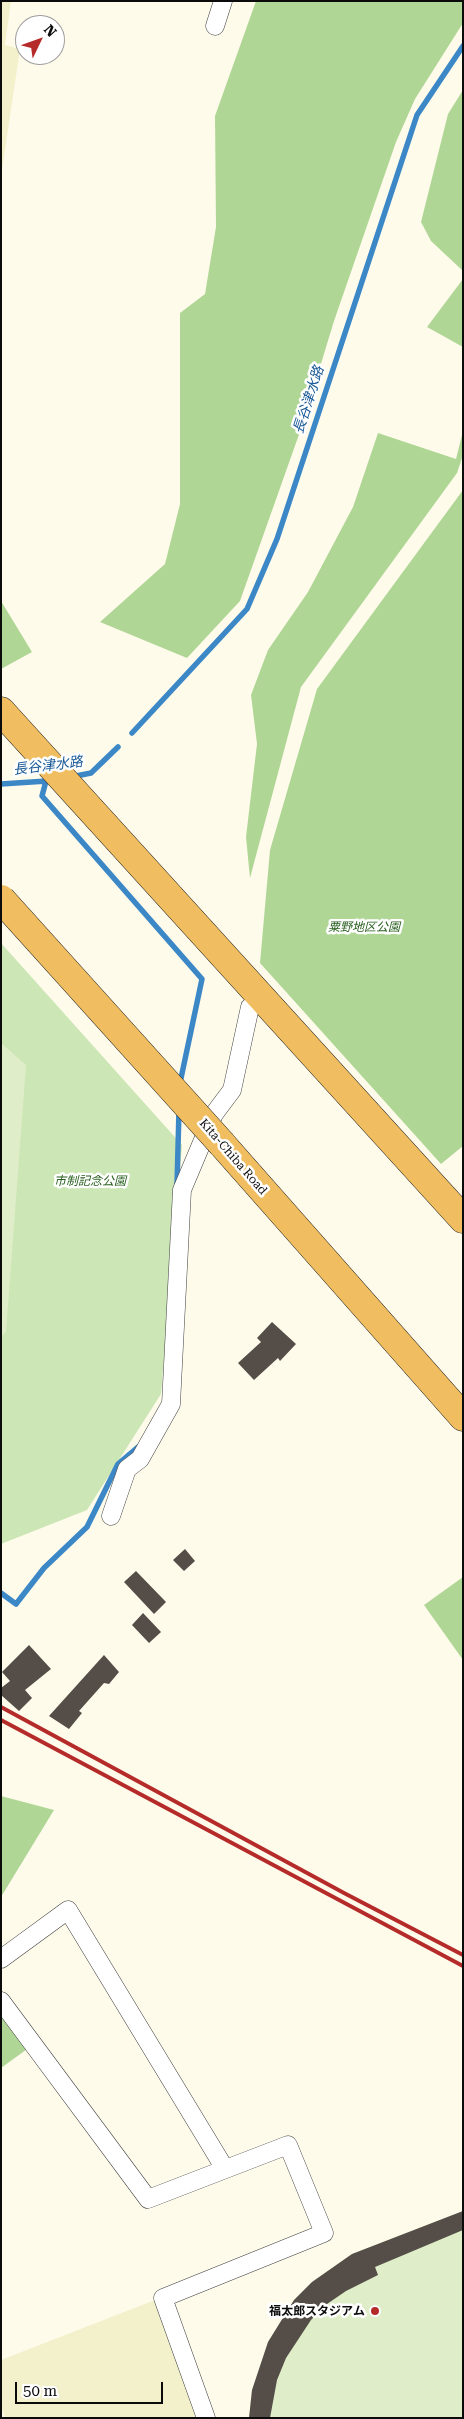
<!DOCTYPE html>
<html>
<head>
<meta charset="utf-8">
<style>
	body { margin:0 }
	#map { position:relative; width:464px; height:2419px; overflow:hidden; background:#fefbeb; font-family:"Roboto Serif",serif }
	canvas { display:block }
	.frame { position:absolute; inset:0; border:2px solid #0b0b0b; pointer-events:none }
	.north { position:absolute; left:15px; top:15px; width:50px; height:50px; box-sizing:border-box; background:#fff; border:1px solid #9d9d9d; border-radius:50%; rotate:48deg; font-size:14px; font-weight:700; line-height:20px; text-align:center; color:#0b0b0b }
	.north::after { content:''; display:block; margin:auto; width:18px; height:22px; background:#b52b2a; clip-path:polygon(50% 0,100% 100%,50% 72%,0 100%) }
	.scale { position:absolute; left:15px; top:2382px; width:148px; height:22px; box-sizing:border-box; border:2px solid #0b0b0b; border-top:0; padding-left:6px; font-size:15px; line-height:18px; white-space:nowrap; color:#0b0b0b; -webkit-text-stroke:4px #fff; paint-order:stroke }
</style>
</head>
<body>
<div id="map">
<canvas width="464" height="2419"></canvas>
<div class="frame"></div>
<div class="north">N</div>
<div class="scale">50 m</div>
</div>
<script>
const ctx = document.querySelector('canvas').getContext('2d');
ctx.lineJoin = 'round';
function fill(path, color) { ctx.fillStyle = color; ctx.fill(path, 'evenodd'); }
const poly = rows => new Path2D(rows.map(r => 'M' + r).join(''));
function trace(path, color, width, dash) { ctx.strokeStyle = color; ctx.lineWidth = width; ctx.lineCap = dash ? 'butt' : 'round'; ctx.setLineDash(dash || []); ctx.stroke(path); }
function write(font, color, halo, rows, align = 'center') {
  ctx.font = font + ' "Roboto Serif","Noto Sans JP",serif'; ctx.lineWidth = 5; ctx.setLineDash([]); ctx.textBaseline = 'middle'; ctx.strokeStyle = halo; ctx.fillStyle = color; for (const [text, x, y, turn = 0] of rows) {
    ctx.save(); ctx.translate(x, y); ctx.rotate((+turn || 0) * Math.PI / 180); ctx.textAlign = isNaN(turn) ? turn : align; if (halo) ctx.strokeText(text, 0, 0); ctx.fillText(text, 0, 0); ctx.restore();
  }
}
fill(poly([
	[1,1,11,1,5,45,20,49,1,177],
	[155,2300,196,2418,5,2418,1,2407,1,2360]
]), '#f3f1cc');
fill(poly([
	[1,943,182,1145,161,1394,87,1510,1,1544]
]), '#cde6b6');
fill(poly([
	[256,1,463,1,463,23,415,99,396,142,334,321,302,426,240,601,187,658,100,622,165,564,180,504,180,313,205,294,216,227,215,116],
	[463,90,463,271,431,241,421,222,448,114],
	[463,279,463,347,427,327],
	[463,431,463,455,457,473,301,687,250,878,246,837,257,744,251,695,268,650,308,592,353,507,378,433,456,459],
	[463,490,463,1146,441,1164,260,963,270,850,317,689],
	[1,601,32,652,1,669],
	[463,1577,463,1660,424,1605],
	[1,1796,54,1810,1,1897],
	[1,1996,30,2047,1,2068]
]), '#b0d696');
fill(poly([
	[1,1043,26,1065,6,1332,1,1336],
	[463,2211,463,2418,249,2418,252,2390,268,2342,294,2300,312,2282,352,2254]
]), '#dfeec8');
trace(poly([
	[132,733,247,609,277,539,417,115,463,46],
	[71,777,91,773,118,747],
	[46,781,42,796,202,979,180,1083],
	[1,784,47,781],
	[177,1185,179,1110],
	[1,1593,16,1604,44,1568,87,1527,118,1464,138,1447]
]), '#3c88c7', 5.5);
fill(poly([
	[272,1322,296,1344,280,1361,278,1358,254,1380,238,1363,261,1342,257,1338],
	[185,1549,195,1561,184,1571,173,1560],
	[136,1571,166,1602,154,1614,124,1582],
	[143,1613,161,1632,149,1643,132,1625],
	[29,1645,51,1669,25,1690,32,1698,19,1711,1,1695,1,1688,10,1681,2,1672],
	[104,1655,119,1672,109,1684,104,1683,79,1711,82,1713,69,1729,49,1716],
	[463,2211,463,2230,375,2267,378,2275,346,2291,327,2304,311,2320,286,2358,277,2380,270,2418,249,2418,252,2390,268,2342,294,2300,312,2282,352,2254]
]), '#544d48');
const minor = poly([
	[215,26,223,1],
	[111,1516,127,1469,140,1459,171,1404,182,1190,214,1114,232,1090,250,1007],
	[1,1959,68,1910,225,2169],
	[1,2001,148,2199,288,2145,324,2233,163,2298,206,2418]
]);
const trunk = poly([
	[1,711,463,1219],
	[222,1144,463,1417]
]);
trace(minor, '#3e3e3e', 19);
trace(trunk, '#1c1c1c', 29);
trace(minor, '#fff', 18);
trace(trunk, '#f0be60', 28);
trace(poly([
	[1,1707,344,1893,463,1955],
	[1,1720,463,1966]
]), '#b52b2a', 4);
const trunkBridge = poly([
	[1,899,222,1144]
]);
trace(trunkBridge, '#1c1c1c', 29, []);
trace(trunkBridge, '#f0be60', 28);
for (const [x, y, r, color] of [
	[375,2311,5,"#b52b2a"]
]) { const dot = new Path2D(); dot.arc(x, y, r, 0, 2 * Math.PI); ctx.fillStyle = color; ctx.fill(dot); trace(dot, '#fff', 2); }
write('italic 12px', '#29601f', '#fff', [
	["粟野地区公園",364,927],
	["市制記念公園",90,1181]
]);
write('12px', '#0b0b0b', '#fff', [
	["Kita-Chiba Road",233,1157,49]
]);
write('bold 12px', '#0b0b0b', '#fff', [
	["福太郎スタジアム",365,2311]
], 'right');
write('italic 14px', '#1b5a97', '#fff', [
	["長谷津水路",309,400,-72],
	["長谷津水路",48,766,-7]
]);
</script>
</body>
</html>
